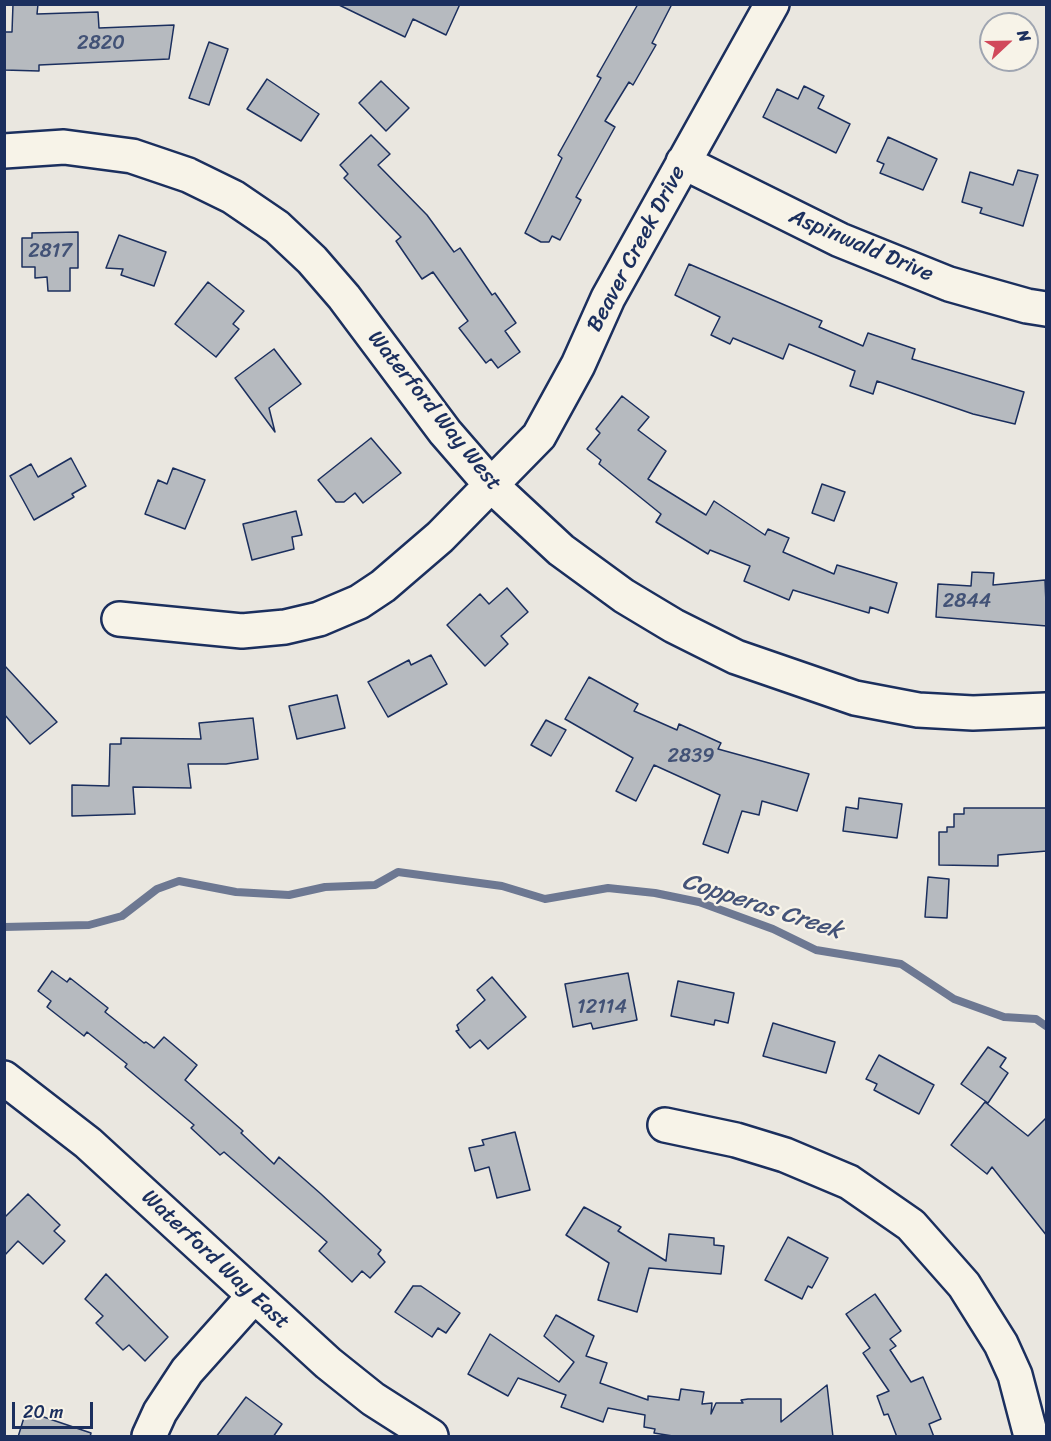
<!DOCTYPE html>
<html>
<head>
<meta charset="utf-8">
<style>
	body { margin:0 }
	#map { position:relative; width:1051px; height:1441px; overflow:hidden; background:#eae7e0; font-family:Sriracha,sans-serif }
	canvas { display:block }
	.frame { position:absolute; inset:0; border:6px solid #1b2f5e; pointer-events:none }
	.north { position:absolute; left:979px; top:12px; width:60px; height:60px; box-sizing:border-box; background:#f7f3e8; border:2px solid #9fa5b1; border-radius:50%; rotate:68deg; font-size:16px; font-weight:700; line-height:24px; text-align:center; color:#1b2f5e }
	.north::after { content:''; display:block; margin:auto; width:21px; height:27px; background:#d1495b; clip-path:polygon(50% 0,100% 100%,50% 72%,0 100%) }
	.scale { position:absolute; left:12px; top:1402px; width:81px; height:27px; box-sizing:border-box; border:3px solid #1b2f5e; border-top:0; padding-left:8px; font-size:18px; line-height:21px; white-space:nowrap; color:#1b2f5e; -webkit-text-stroke:4px #f7f3e8; paint-order:stroke }
</style>
</head>
<body>
<div id="map">
<canvas width="1051" height="1441"></canvas>
<div class="frame"></div>
<div class="north">N</div>
<div class="scale">20 m</div>
</div>
<script>
const ctx = document.querySelector('canvas').getContext('2d');
ctx.lineJoin = 'round';
const poly = rows => new Path2D(rows.map(r => 'M' + r).join(''));
function trace(path, color, width, dash) { ctx.strokeStyle = color; ctx.lineWidth = width; ctx.lineCap = dash ? 'butt' : 'round'; ctx.setLineDash(dash || []); ctx.stroke(path); }
function fill(path, color) { ctx.fillStyle = color; ctx.fill(path, 'evenodd'); }
function write(font, color, halo, rows, align = 'center') {
  ctx.font = font + ' Sriracha,sans-serif'; ctx.lineWidth = 4.5; ctx.setLineDash([]); ctx.textBaseline = 'middle'; ctx.strokeStyle = halo; ctx.fillStyle = color; for (const [text, x, y, turn = 0] of rows) {
    ctx.save(); ctx.translate(x, y); ctx.rotate((+turn || 0) * Math.PI / 180); ctx.textAlign = isNaN(turn) ? turn : align; if (halo) ctx.strokeText(text, 0, 0); ctx.fillText(text, 0, 0); ctx.restore();
  }
}
trace(poly([
	[4,927,89,925,122,916,157,889,179,881,236,892,289,895,325,887,375,885,398,872,502,886,545,899,608,888,655,893,699,902,773,929,816,950,901,964,954,999,1004,1017,1036,1019,1046,1026]
]), '#6d7892', 8);
const building = poly([
	[13,4,38,4,37,14,98,12,99,28,174,25,169,59,39,65,39,71,4,70,4,32,12,32,13,4],
	[337,4,460,4,446,35,413,19,405,37,337,4],
	[638,4,672,4,652,43,656,45,641,71,633,85,629,82,605,121,615,127,576,197,581,200,560,240,552,236,549,242,541,242,525,233,562,158,558,155,601,78,597,76,638,4],
	[209,42,228,49,209,105,189,98,209,42],
	[267,79,319,114,301,141,247,109,267,79],
	[381,81,409,108,386,131,359,103,381,81],
	[804,86,824,96,818,108,850,124,836,153,763,117,777,89,798,99,804,86],
	[371,135,390,154,378,165,427,215,454,252,460,248,492,295,495,293,516,323,505,331,520,352,498,368,491,359,486,363,459,328,468,321,433,272,422,279,396,241,401,237,344,178,348,174,340,165,371,135],
	[888,137,937,159,923,190,880,173,884,164,877,161,888,137],
	[1018,170,1038,175,1023,226,980,213,982,208,962,202,970,172,1013,185,1018,170],
	[78,232,78,268,70,268,70,291,48,291,47,277,35,278,35,267,22,267,22,238,32,238,32,233,78,232],
	[119,235,166,252,154,286,121,275,123,269,106,268,119,235],
	[689,264,822,321,819,327,863,346,868,333,915,349,912,359,1024,392,1015,424,973,414,877,381,873,394,850,386,855,371,789,344,783,359,733,338,730,344,711,335,720,317,675,295,689,264],
	[208,282,244,311,233,324,239,329,216,357,175,324,208,282],
	[274,349,301,384,269,408,275,432,235,378,274,349],
	[622,396,649,417,638,430,666,451,648,479,706,515,714,501,765,535,768,529,789,538,783,552,834,574,837,565,897,583,888,613,870,607,869,613,793,590,789,600,744,581,750,566,710,550,708,554,656,522,661,514,599,464,601,460,587,449,600,433,596,429,622,396],
	[371,438,401,473,363,503,355,493,344,502,336,502,318,480,371,438],
	[71,458,86,486,72,494,74,497,34,520,10,476,31,464,38,477,71,458],
	[173,468,205,480,185,529,145,514,158,480,167,484,173,468],
	[822,484,845,492,834,521,812,513,822,484],
	[296,511,302,535,292,537,294,549,252,560,243,524,296,511],
	[972,572,994,573,993,585,1045,580,1047,626,936,617,938,584,971,586,972,572],
	[507,588,528,612,501,636,508,644,485,666,447,625,480,594,489,604,507,588],
	[431,655,447,684,388,717,368,682,409,660,411,665,431,655],
	[4,665,57,722,30,744,4,714,4,665],
	[589,677,638,704,634,711,677,730,679,724,721,743,718,749,809,774,797,811,762,801,759,815,742,811,728,853,703,844,720,795,654,765,636,801,616,791,633,758,565,719,589,677],
	[337,695,345,728,297,739,289,706,337,695],
	[253,718,258,759,226,764,188,764,191,788,133,787,135,814,72,816,72,785,109,786,110,744,121,744,121,738,201,739,199,723,253,718],
	[546,720,566,730,551,756,531,745,546,720],
	[859,798,902,804,897,838,843,831,846,807,858,809,859,798],
	[964,808,1047,808,1047,851,998,855,998,866,939,865,939,832,947,832,947,827,954,827,954,814,964,814,964,808],
	[928,877,949,879,947,918,925,917,928,877],
	[52,971,67,982,70,978,108,1008,105,1012,144,1043,146,1042,154,1048,164,1037,197,1065,185,1080,243,1131,241,1133,274,1164,279,1157,321,1194,381,1250,378,1254,385,1262,370,1278,362,1271,352,1282,319,1251,327,1242,224,1152,220,1155,191,1128,194,1125,125,1067,127,1064,87,1032,84,1036,47,1007,51,1001,38,991,52,971],
	[628,973,637,1020,593,1029,591,1023,573,1027,565,984,628,973],
	[492,977,526,1017,488,1049,480,1040,470,1048,456,1031,459,1030,457,1025,485,1000,477,990,492,977],
	[678,981,734,993,728,1023,715,1020,714,1025,671,1016,678,981],
	[773,1023,835,1042,826,1073,763,1056,773,1023],
	[988,1047,1006,1058,1000,1067,1008,1073,988,1103,961,1084,988,1047],
	[879,1055,934,1085,919,1114,874,1090,877,1084,866,1079,879,1055],
	[985,1102,1028,1136,1047,1117,1047,1236,992,1167,987,1174,951,1145,985,1102],
	[515,1132,530,1190,497,1198,489,1167,475,1171,469,1148,484,1145,482,1140,515,1132],
	[28,1194,60,1225,54,1231,65,1241,43,1264,18,1241,4,1256,4,1218,28,1194],
	[584,1207,621,1227,618,1231,666,1261,669,1234,714,1238,714,1245,724,1246,721,1274,649,1268,637,1312,598,1300,609,1263,566,1235,584,1207],
	[788,1237,828,1258,812,1288,808,1286,802,1299,765,1280,788,1237],
	[106,1274,168,1337,145,1361,129,1345,123,1350,96,1323,103,1316,85,1299,106,1274],
	[413,1286,421,1286,460,1313,446,1333,438,1328,432,1337,395,1312,413,1286],
	[875,1294,901,1331,890,1339,896,1346,890,1350,911,1382,923,1377,941,1419,929,1424,934,1437,897,1437,888,1414,884,1415,877,1396,889,1391,863,1353,870,1348,846,1314,875,1294],
	[556,1315,594,1336,586,1356,607,1363,600,1383,648,1400,648,1396,679,1400,681,1389,704,1392,702,1404,712,1403,711,1414,716,1403,743,1403,741,1400,748,1399,781,1399,781,1422,827,1385,833,1437,679,1437,654,1433,655,1429,644,1427,645,1415,608,1408,603,1422,561,1407,566,1395,518,1378,508,1396,468,1374,490,1334,559,1382,574,1362,544,1336,556,1315],
	[246,1397,282,1424,273,1437,216,1437,246,1397],
	[26,1411,91,1433,90,1437,18,1437,26,1411]
]);
fill(building, '#b6babf');
trace(building, '#1b2f5e', 1.5);
const minor = poly([
	[4,151,64,147,132,156,188,175,233,197,277,227,312,260,344,297,445,432,491,485,561,550,624,596,674,626,736,657,855,698,918,710,973,713,1046,710],
	[683,162,840,240,949,284,1027,306,1046,309],
	[119,619,242,631,285,627,319,619,359,602,383,586,440,537,539,436,578,365,608,298,772,4],
	[4,1078,88,1143,328,1363,373,1399,431,1436],
	[665,1125,736,1140,785,1155,849,1182,911,1225,964,1285,1001,1344,1015,1375,1031,1436],
	[149,1436,160,1412,187,1371,254,1296]
]);
trace(minor, '#1b2f5e', 38);
trace(minor, '#f7f3e8', 33);
write('20px', '#425276', null, [
	["2820",101,44],
	["2817",50,252],
	["2844",967,602],
	["2839",691,757],
	["12114",602,1008]
]);
write('22px', '#1b2f5e', '#f7f3e8', [
	["Aspinwald Drive",861,246,23],
	["Beaver Creek Drive",637,249,-62],
	["Waterford Way West",434,411,51],
	["Waterford Way East",215,1260,43]
]);
write('italic 24px', '#445378', '#f7f3e8', [
	["Copperas Creek",762,907,18]
]);
</script>
</body>
</html>
